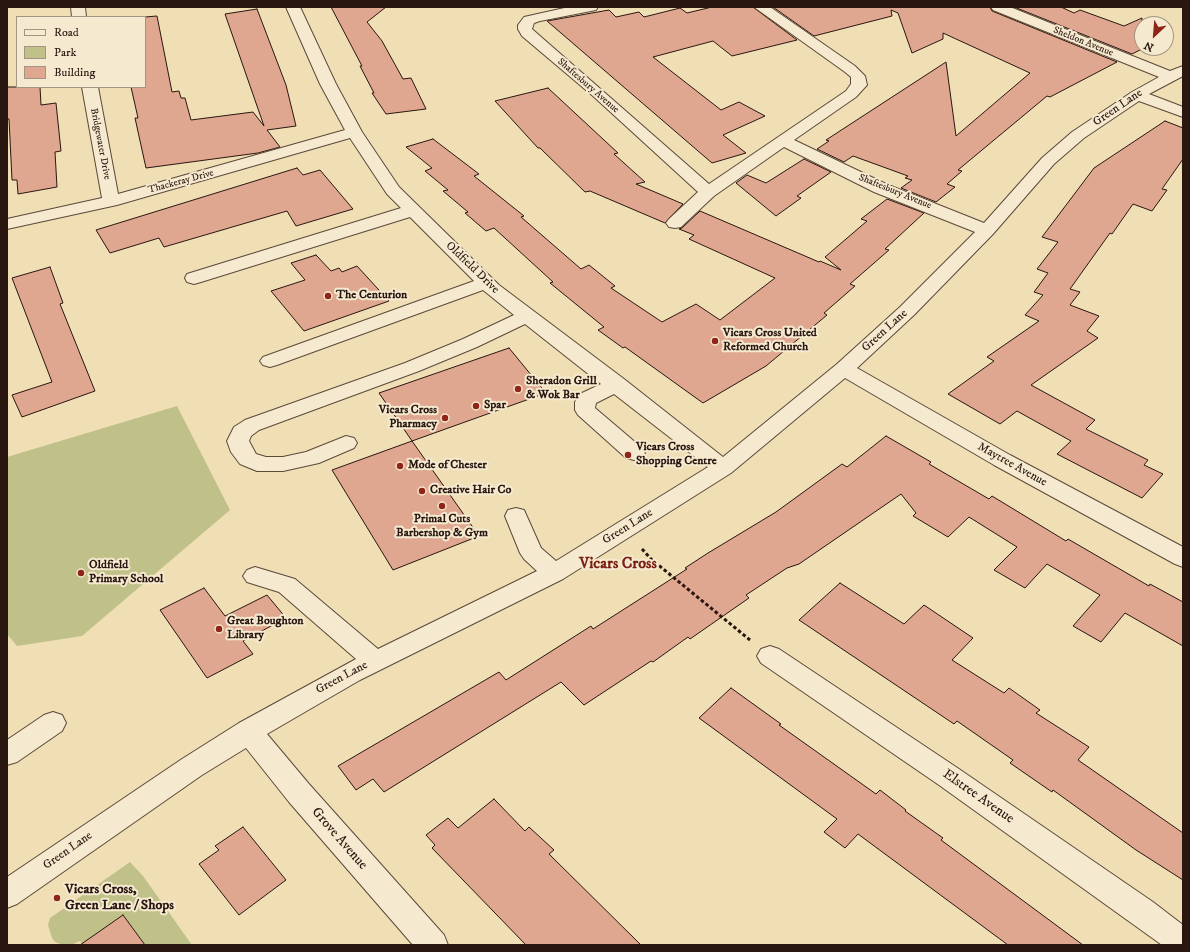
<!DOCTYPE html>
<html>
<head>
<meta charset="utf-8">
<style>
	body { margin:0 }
	#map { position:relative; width:1190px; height:952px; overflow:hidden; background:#f0deb5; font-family:"IM FELL DW Pica",serif }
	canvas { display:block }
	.frame { position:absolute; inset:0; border:8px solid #291610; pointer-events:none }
	.legend { position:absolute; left:16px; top:16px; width:130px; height:72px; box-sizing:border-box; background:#f5eacf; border:1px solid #a39583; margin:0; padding:5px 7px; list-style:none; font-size:12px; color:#291610 }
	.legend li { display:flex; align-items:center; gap:8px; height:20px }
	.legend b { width:20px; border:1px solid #a39583 }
	.north { position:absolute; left:1134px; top:16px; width:40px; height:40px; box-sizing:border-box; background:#f5eacf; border:1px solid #a39583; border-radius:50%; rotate:206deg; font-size:11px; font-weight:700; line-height:16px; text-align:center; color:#291610 }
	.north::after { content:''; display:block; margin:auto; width:14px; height:18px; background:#8f2418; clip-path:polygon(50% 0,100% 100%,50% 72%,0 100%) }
</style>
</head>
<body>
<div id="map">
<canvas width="1190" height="952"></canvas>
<div class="frame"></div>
<ul class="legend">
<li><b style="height:5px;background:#f5eacf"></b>Road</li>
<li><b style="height:11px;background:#c0c089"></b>Park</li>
<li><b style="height:11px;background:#dfa690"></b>Building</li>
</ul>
<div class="north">N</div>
</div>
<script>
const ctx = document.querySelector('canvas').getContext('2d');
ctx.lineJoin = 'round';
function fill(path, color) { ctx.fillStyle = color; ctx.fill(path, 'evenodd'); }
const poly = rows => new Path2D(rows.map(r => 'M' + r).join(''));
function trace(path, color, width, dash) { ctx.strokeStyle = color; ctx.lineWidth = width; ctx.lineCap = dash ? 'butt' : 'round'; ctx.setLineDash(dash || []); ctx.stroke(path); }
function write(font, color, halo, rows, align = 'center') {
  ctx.font = font + ' "IM FELL DW Pica",serif'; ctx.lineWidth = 4; ctx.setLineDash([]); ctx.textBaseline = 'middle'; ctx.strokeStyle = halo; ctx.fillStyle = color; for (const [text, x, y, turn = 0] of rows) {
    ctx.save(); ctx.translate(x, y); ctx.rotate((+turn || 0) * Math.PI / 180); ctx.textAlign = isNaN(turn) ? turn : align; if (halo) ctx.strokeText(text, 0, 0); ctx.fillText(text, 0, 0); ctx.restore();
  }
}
fill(poly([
	[177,406,230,510,82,636,17,646,7,634,7,457],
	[130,862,143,876,192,945,145,945,123,915,82,944,80,941,71,945,63,945,55,942,52,938,48,925,50,918]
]), '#c0c089');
const building = poly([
	[331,7,386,7,367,22,382,41,403,79,411,78,426,109,386,114,372,93,374,93,360,66,362,66,331,7],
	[712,7,753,7,797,40,732,56,713,41,653,57,721,110,739,102,765,116,723,135,746,153,712,163,547,21,609,10,616,17,639,12,644,17,680,8,687,13,712,7],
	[773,7,990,7,992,11,1117,62,1050,97,1047,96,958,170,962,171,947,184,955,187,936,202,901,188,912,180,905,178,908,176,853,156,844,162,817,149,829,141,826,140,946,62,956,136,1030,73,943,33,943,39,912,53,898,13,891,10,892,16,814,36,773,7],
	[1014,7,1061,7,1074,13,1080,10,1124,26,1142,18,1142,49,1132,54,1014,7],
	[257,9,286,85,296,126,267,130,280,147,258,153,146,168,135,118,138,118,131,87,145,87,145,17,157,16,172,92,179,91,181,98,185,98,191,120,253,112,264,126,225,14,257,9],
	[7,87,40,87,41,105,56,103,61,151,55,152,57,187,18,194,17,180,12,180,9,119,7,119,7,87],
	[548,88,618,153,614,154,645,182,636,184,683,204,665,223,590,191,585,192,540,148,538,148,495,101,548,88],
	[1165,121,1183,128,1183,159,1162,189,1167,190,1152,211,1133,204,1112,234,1110,233,1070,289,1080,292,1070,305,1099,316,1087,331,1098,338,1031,385,1095,420,1086,429,1148,460,1144,465,1163,474,1142,498,1057,454,1071,441,1017,411,1000,424,948,394,994,361,987,357,1039,321,1025,315,1043,295,1034,292,1048,273,1037,269,1058,242,1042,237,1094,168,1165,121],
	[433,139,479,174,474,176,524,216,521,217,581,269,589,265,615,286,611,288,662,322,696,304,720,320,775,278,689,239,694,235,679,229,682,228,700,211,819,262,820,261,841,270,825,257,867,221,861,219,887,199,924,213,885,249,889,250,850,284,855,286,824,313,827,315,766,366,703,403,625,347,623,348,598,330,604,327,550,283,553,282,494,228,486,231,465,213,468,212,443,191,448,190,425,171,432,168,406,147,433,139],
	[804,159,831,172,797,196,801,198,776,216,736,183,747,175,766,183,804,159],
	[297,168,303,175,320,170,353,209,296,226,287,211,164,247,159,238,110,253,96,230,297,168],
	[316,255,331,271,339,268,342,272,357,266,389,301,304,331,271,291,305,280,291,263,316,255],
	[50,267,63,303,60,304,95,391,22,417,12,395,52,382,12,278,50,267],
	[509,348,546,393,412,441,379,393,509,348],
	[886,436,931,462,929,464,989,499,992,496,1066,541,1068,539,1149,586,1150,584,1183,602,1183,646,1125,613,1101,642,1073,626,1100,595,1047,564,1025,588,994,570,1017,547,969,517,948,537,913,516,916,513,901,494,799,564,787,568,746,595,749,598,690,639,688,637,653,662,651,661,584,705,561,682,384,792,373,779,356,790,338,766,499,672,506,680,591,626,593,629,687,569,685,568,708,553,776,512,842,464,847,467,886,436],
	[412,441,479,536,393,570,332,470,412,441],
	[840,583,904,624,924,605,973,638,952,660,1004,693,1009,688,1040,710,1036,713,1089,747,1078,760,1183,833,1183,880,1136,850,1053,790,1052,792,1010,763,1013,760,957,721,954,724,799,620,840,583],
	[204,588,225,616,267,595,286,618,243,641,253,654,207,678,160,610,204,588],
	[731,688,781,724,779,725,876,794,880,790,906,810,905,811,943,838,941,840,1083,945,1008,945,858,834,845,848,824,832,837,819,699,718,731,688],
	[494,799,525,831,529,827,554,850,549,854,641,945,526,945,432,848,435,845,426,835,448,818,458,828,494,799],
	[243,827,286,880,239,915,199,864,219,850,215,846,243,827],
	[123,915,145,945,80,945,123,915]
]);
fill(building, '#dfa690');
trace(building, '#291610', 1);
const minor = poly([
	[71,7,85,7,86,17,72,17,71,7],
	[286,7,300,7,336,84,362,132,399,187,499,285,624,379,723,457,837,364,900,307,975,232,874,192,784,147,714,196,681,227,675,228,669,227,666,223,669,219,698,192,593,96,522,36,518,29,518,25,524,17,569,7,598,7,596,10,591,11,540,21,534,23,532,29,709,184,846,91,851,84,851,77,845,72,754,7,770,7,855,66,865,76,867,85,856,97,794,140,886,184,984,223,1042,158,1072,132,1132,92,1159,77,993,10,991,7,1010,7,1170,71,1183,66,1183,76,1149,94,1183,107,1183,117,1139,101,1084,138,1054,164,993,234,914,315,857,368,1010,455,1183,547,1183,567,1175,564,994,465,845,378,731,473,563,579,360,680,267,734,309,784,444,935,448,945,413,945,289,802,246,748,202,775,17,904,7,908,7,877,182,759,239,723,356,659,279,592,247,582,243,576,247,570,255,567,295,579,378,649,537,571,524,559,520,553,505,516,508,510,516,508,524,510,541,548,556,561,708,467,614,394,596,403,595,408,642,448,645,453,642,458,634,460,626,458,578,415,575,410,575,402,578,397,582,393,601,384,525,324,477,347,419,371,259,430,251,436,249,441,256,454,266,457,283,457,306,452,346,436,354,438,357,443,354,448,319,463,283,471,257,471,240,464,231,452,227,441,234,427,245,420,405,363,463,339,514,315,483,290,277,365,270,367,263,365,260,361,263,357,474,281,410,217,201,282,194,284,187,282,185,278,187,274,401,208,387,194,350,138,117,205,7,229,7,219,102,198,82,87,98,87,118,194,345,130,320,84,286,7],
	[770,646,779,649,959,769,1153,902,1183,925,1183,945,1162,945,939,785,761,663,757,656,761,649,770,646],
	[53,712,62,715,66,723,62,731,17,762,7,765,7,740,44,715,53,712]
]);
trace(minor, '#5b4839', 2);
trace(poly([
	[642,549,651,559,750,640]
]), '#291610', 3, [3.5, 2.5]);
fill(minor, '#f5eacf');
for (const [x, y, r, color] of [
	[328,296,4,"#8f2418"],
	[715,341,4,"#8f2418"],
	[518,389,4,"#8f2418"],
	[476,406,4,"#8f2418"],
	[445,418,4,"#8f2418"],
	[628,455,4,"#8f2418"],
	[400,466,4,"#8f2418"],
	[422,491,4,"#8f2418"],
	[442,506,4,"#8f2418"],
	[81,573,4,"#8f2418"],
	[219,629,4,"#8f2418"],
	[57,898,4,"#8f2418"]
]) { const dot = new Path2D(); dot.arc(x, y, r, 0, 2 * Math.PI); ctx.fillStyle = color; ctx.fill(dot); trace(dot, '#f5eacf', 1.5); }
write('10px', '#291610', '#f5eacf', [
	["Sheldon Avenue",1083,42,22],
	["Shaftesbury Avenue",588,86,41],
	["Bridgewater Drive",100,144,79],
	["Thackeray Drive",181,182,-15],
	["Shaftesbury Avenue",895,192,22]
]);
write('12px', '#291610', '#f5eacf', [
	["Green Lane",1118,108,-34],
	["Oldfield Drive",472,268,44],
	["Green Lane",885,331,-42],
	["Maytree Avenue",1012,465,29],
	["Green Lane",628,527,-32],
	["Green Lane",342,678,-28],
	["Green Lane",68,851,-35]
]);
write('bold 12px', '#291610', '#f5eacf', [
	["The Centurion",336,296],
	["Vicars Cross United",723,334],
	["Reformed Church",723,348],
	["Sheradon Grill",526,382],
	["& Wok Bar",526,396],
	["Spar",484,406],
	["Vicars Cross",437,411,"right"],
	["Pharmacy",437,425,"right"],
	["Vicars Cross",636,448],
	["Shopping Centre",636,462],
	["Mode of Chester",408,466],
	["Creative Hair Co",430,491],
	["Primal Cuts",442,520,"center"],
	["Barbershop & Gym",442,534,"center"],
	["Oldfield",89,566],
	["Primary School",89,580],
	["Great Boughton",227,622],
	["Library",227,636]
], 'left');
write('14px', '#291610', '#f5eacf', [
	["Elstree Avenue",978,797,35],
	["Grove Avenue",339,839,49]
]);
write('bold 14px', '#291610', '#f5eacf', [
	["Vicars Cross,",65,890],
	["Green Lane / Shops",65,906]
], 'left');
write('bold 16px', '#7a1f14', '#f5eacf', [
	["Vicars Cross",618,565]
]);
</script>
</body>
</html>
